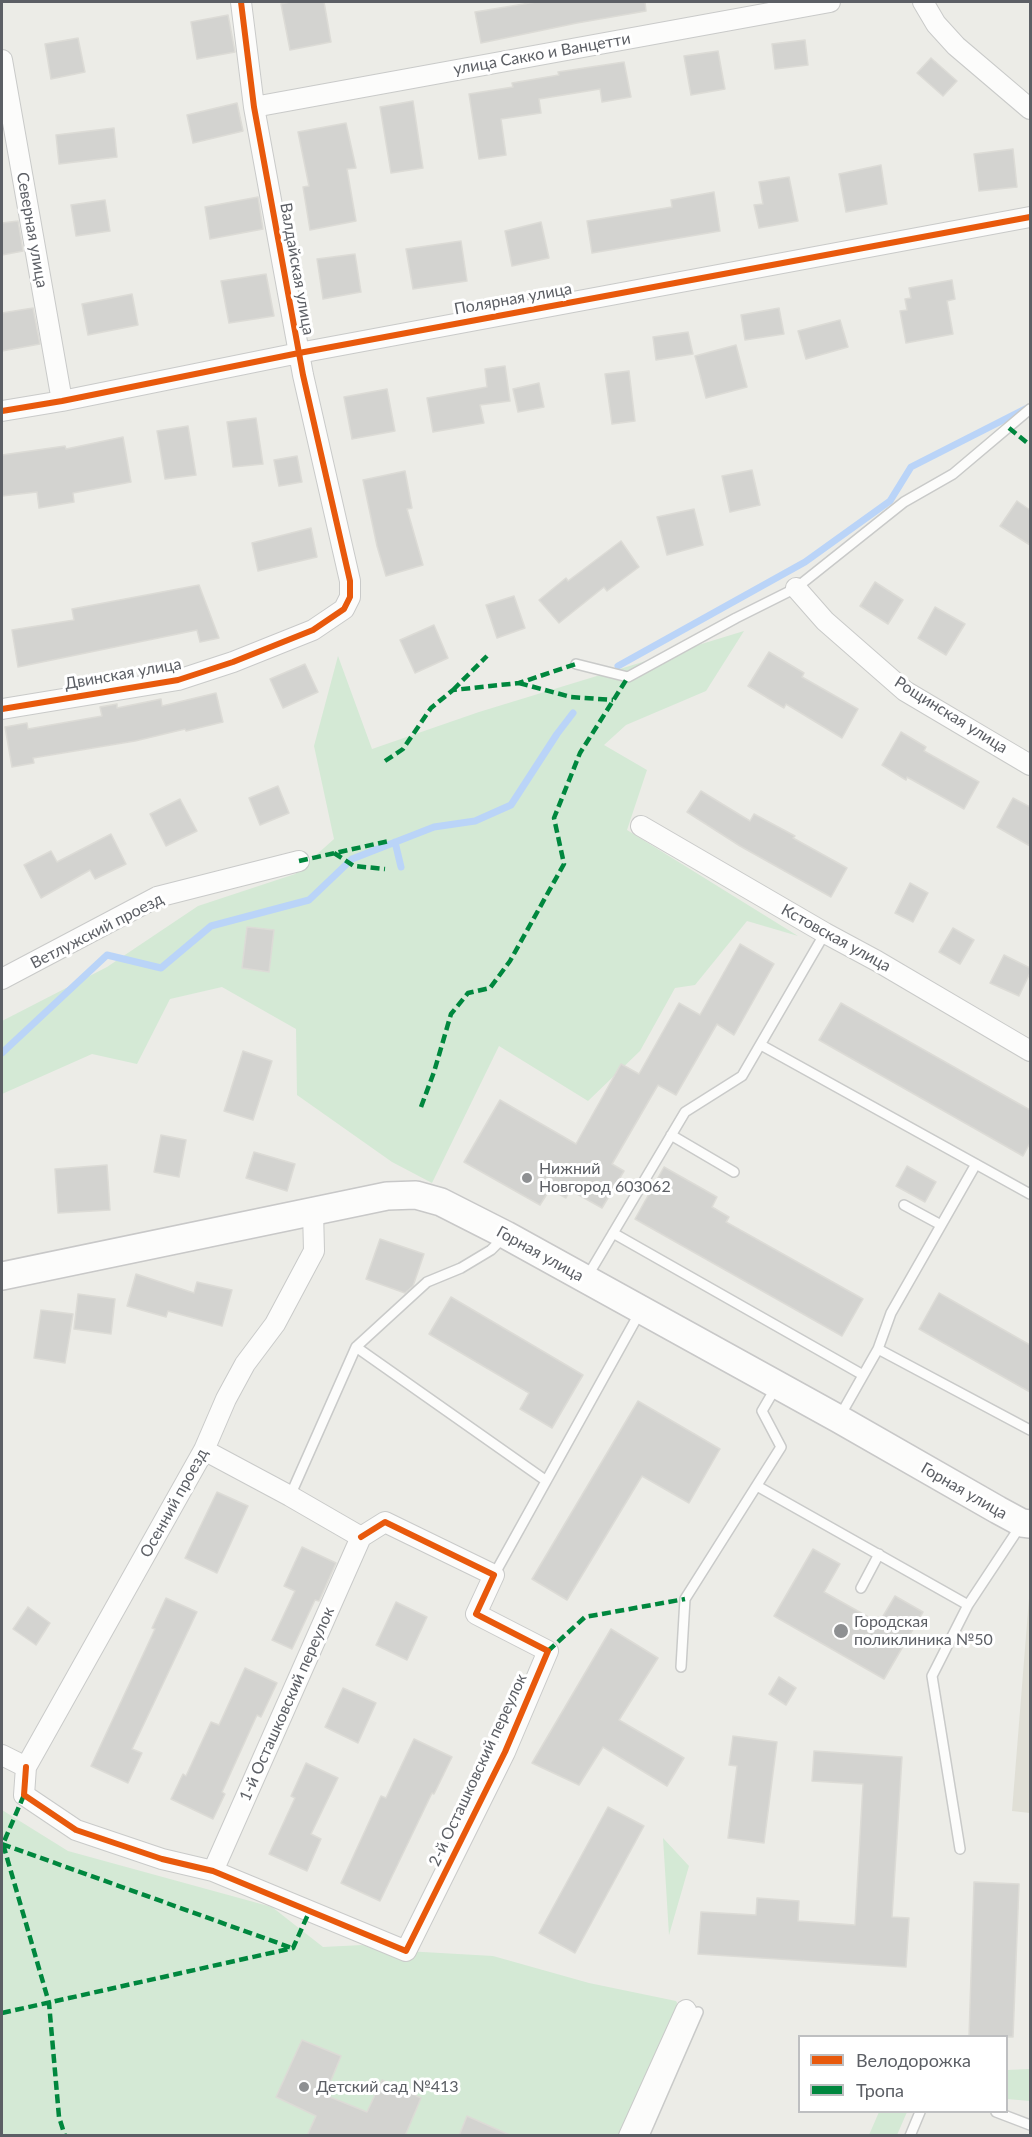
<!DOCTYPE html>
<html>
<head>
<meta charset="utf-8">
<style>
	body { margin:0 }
	#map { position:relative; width:1032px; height:2137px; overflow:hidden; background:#ecece7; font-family:Lato,sans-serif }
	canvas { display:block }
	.frame { position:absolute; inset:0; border:3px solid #5c5f65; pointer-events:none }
	.legend { position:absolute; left:798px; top:2035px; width:210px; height:78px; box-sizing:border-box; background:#fff; border:2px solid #bebfc1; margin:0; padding:8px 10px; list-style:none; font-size:18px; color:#5c5f65 }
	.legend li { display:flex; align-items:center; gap:12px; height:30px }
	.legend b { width:30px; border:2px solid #bebfc1 }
</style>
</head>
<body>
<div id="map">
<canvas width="1032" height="2137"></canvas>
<div class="frame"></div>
<ul class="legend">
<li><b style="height:8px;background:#e8590c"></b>Велодорожка</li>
<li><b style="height:8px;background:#00873e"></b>Тропа</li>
</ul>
</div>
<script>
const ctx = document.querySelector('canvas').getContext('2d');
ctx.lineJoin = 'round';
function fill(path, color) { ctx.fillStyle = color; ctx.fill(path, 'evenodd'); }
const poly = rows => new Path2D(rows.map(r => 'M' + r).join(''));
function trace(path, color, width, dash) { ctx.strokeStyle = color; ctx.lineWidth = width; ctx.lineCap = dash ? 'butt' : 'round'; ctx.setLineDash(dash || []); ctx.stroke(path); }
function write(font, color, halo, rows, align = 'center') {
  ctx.font = font + ' Lato,sans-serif'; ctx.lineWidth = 6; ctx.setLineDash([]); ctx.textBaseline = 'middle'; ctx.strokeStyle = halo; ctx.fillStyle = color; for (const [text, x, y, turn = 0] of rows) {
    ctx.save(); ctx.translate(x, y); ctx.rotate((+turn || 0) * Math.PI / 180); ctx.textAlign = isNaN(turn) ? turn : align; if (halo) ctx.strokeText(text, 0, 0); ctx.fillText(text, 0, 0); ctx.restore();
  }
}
fill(poly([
	[1030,1586,1030,1813,1012,1811]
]), '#e0dfd6');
fill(poly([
	[744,631,706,691,626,725,604,745,647,770,627,830,798,936,747,921,695,985,675,988,640,1051,588,1101,499,1046,432,1183,392,1162,297,1095,296,1029,222,987,170,999,137,1064,92,1054,2,1094,2,1021,107,967,198,906,295,874,334,839,314,746,338,656,372,749,479,712],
	[2,1810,68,1851,272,1907,323,1947,362,1945,388,1950,493,1956,589,1983,676,2001,687,2020,636,2135,2,2136],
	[663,1838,689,1866,669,1935],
	[1030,2069,1030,2101,1007,2099,1007,2070],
	[879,2112,907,2112,897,2135,869,2135]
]), '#d4e9d5');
trace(poly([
	[618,666,805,562,890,501,911,467,1027,408],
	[395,842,401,867],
	[2,1053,107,955,161,968,211,926,309,900,352,859,434,827,475,821,511,805,557,734,573,713]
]), '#bad4f8', 7);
const building = poly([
	[290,2,324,2,331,42,290,50,281,4,290,2],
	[536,2,645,2,646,11,577,23,481,43,475,12,536,2],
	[228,15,235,52,197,59,191,22,228,15],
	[78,38,85,72,51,79,45,44,78,38],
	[805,40,808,65,775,69,772,44,805,40],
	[718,51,725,89,691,95,684,56,718,51],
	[931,58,957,81,943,96,917,73,931,58],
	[624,62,631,97,602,102,600,89,539,99,541,113,501,119,506,155,479,159,469,94,513,87,512,83,559,75,558,72,624,62],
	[413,101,423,168,391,173,380,107,413,101],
	[237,103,243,131,193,143,187,115,237,103],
	[346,123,356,168,347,169,356,221,310,230,303,187,309,186,298,132,346,123],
	[114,128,117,157,59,164,56,135,114,128],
	[1013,149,1017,187,979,191,974,154,1013,149],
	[881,165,887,204,846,212,839,174,881,165],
	[789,177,798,221,759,228,754,205,763,204,759,182,789,177],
	[714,192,720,231,592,253,587,221,672,207,671,200,714,192],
	[258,197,263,229,210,239,205,207,258,197],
	[105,200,110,231,76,236,71,205,105,200],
	[18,221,23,251,2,255,2,223,18,221],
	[541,222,549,258,512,266,505,231,541,222],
	[461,241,467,281,413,289,406,249,461,241],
	[355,254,361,292,323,299,317,259,355,254],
	[266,274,274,316,229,323,221,281,266,274],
	[952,280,955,299,947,301,953,334,906,343,900,311,907,310,905,299,911,298,909,288,952,280],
	[132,294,138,325,88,335,82,304,132,294],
	[33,308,40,344,2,351,2,313,33,308],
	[779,308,784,334,745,340,741,315,779,308],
	[840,320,848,347,806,359,798,331,840,320],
	[688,332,693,354,656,360,653,337,688,332],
	[736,345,747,387,706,398,695,356,736,345],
	[505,366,510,401,480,405,484,423,433,432,427,398,487,387,485,369,505,366],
	[629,371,635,421,612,424,605,374,629,371],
	[539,383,544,407,518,412,513,389,539,383],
	[387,389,395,431,352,439,344,397,387,389],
	[256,418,263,464,233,467,227,422,256,418],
	[188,426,196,475,165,479,157,431,188,426],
	[123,437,131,482,73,493,74,502,39,508,37,492,2,496,2,455,65,446,66,449,123,437],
	[297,456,302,482,279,486,274,460,297,456],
	[752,470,760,505,730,512,722,476,752,470],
	[405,471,412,508,407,509,423,565,386,576,377,546,363,480,405,471],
	[1017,501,1030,510,1030,545,1000,526,1017,501],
	[694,509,703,545,667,555,657,517,694,509],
	[311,528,317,557,258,571,252,543,311,528],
	[621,541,639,567,607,591,604,587,559,623,539,600,566,578,568,581,621,541],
	[875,582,903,600,888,624,860,606,875,582],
	[199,585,219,638,200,642,197,630,18,667,12,630,74,620,72,609,199,585],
	[514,596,525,628,497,638,486,605,514,596],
	[935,607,965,624,946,655,918,638,935,607],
	[434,625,448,658,415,673,400,640,434,625],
	[769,652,804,673,802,677,858,709,842,738,786,704,784,708,748,686,769,652],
	[305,664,318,692,283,708,270,679,305,664],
	[216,693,223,722,186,731,185,729,135,741,33,758,34,763,12,767,5,727,27,723,28,729,102,716,100,707,117,704,117,708,161,699,162,706,216,693],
	[901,732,926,747,924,751,979,782,964,809,907,777,906,780,882,765,901,732],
	[278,786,289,813,260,825,249,798,278,786],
	[701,791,750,821,754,814,795,836,793,838,847,868,831,897,740,846,687,812,701,791],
	[1013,798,1030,807,1030,846,997,827,1013,798],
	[180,799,197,831,166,846,150,814,180,799],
	[111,834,126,864,95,879,90,870,41,898,24,865,51,851,57,862,111,834],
	[910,883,928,893,913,922,895,913,910,883],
	[247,927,274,930,269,972,242,968,247,927],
	[953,928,974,940,960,964,939,952,953,928],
	[740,944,774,964,734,1035,717,1024,676,1095,658,1085,612,1164,624,1171,602,1208,570,1190,566,1198,550,1189,540,1205,464,1162,500,1100,576,1144,621,1064,639,1074,679,1003,700,1015,740,944],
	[1004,955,1030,968,1030,973,1019,996,990,983,1004,955],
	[841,1003,1030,1110,1030,1143,1023,1156,819,1040,841,1003],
	[243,1051,272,1061,253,1120,224,1111,243,1051],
	[161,1135,186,1140,179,1177,154,1172,161,1135],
	[254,1152,295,1164,287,1191,246,1178,254,1152],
	[107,1165,110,1210,58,1213,55,1169,107,1165],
	[907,1166,936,1182,925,1202,896,1186,907,1166],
	[664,1167,717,1197,712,1207,729,1217,726,1222,863,1299,842,1336,635,1219,664,1167],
	[380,1239,424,1254,413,1286,405,1293,366,1279,380,1239],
	[136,1274,194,1293,197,1282,232,1290,222,1326,168,1311,166,1317,127,1306,136,1274],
	[939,1293,1030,1345,1030,1392,919,1329,939,1293],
	[78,1294,115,1299,111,1334,74,1329,78,1294],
	[451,1297,583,1375,552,1428,520,1409,529,1393,429,1334,451,1297],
	[41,1310,73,1314,65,1363,34,1358,41,1310],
	[638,1401,720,1449,689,1503,642,1476,567,1600,532,1579,638,1401],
	[217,1492,248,1506,217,1573,185,1558,217,1492],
	[302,1547,336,1563,319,1601,315,1600,292,1649,272,1640,295,1591,284,1586,302,1547],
	[813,1549,840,1564,824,1592,879,1623,895,1596,923,1612,884,1679,774,1616,813,1549],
	[166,1598,197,1612,132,1749,142,1753,128,1783,91,1766,155,1629,152,1628,166,1598],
	[396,1602,427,1617,407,1660,376,1645,396,1602],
	[28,1607,50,1623,36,1645,13,1629,28,1607],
	[611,1629,658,1658,619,1720,684,1758,667,1786,603,1747,579,1785,532,1763,611,1629],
	[245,1668,277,1683,261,1717,257,1715,222,1792,225,1794,213,1819,171,1799,183,1774,186,1776,211,1722,219,1725,245,1668],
	[779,1677,796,1688,786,1705,769,1694,779,1677],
	[343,1688,376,1703,358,1743,325,1727,343,1688],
	[733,1736,777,1742,764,1843,728,1838,737,1766,729,1765,733,1736],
	[414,1739,452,1757,434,1794,432,1793,380,1901,341,1883,381,1796,386,1798,414,1739],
	[814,1751,902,1757,892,1917,909,1918,906,1967,698,1954,701,1912,756,1915,757,1898,799,1901,798,1921,855,1925,863,1784,812,1781,814,1751],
	[306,1763,338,1778,311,1834,321,1839,307,1871,269,1854,295,1798,291,1796,306,1763],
	[608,1807,644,1826,575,1953,539,1933,608,1807],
	[974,1882,1019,1884,1013,2037,969,2037,974,1882],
	[302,2040,341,2056,325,2095,367,2112,382,2080,421,2098,405,2136,307,2136,316,2116,276,2097,302,2040],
	[467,2116,512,2136,459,2136,467,2116]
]);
fill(building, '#d3d3d0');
trace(building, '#dcdbd6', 1.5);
const lane = poly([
	[576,664,628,677,736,618,796,588,904,502,953,474,1030,409],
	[761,1045,1030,1194],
	[671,1135,734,1172],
	[904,1205,941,1225],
	[613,1233,863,1375],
	[587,1277,685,1112,742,1076,825,933],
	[356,1347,545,1480],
	[878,1349,891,1313,976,1164],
	[840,1416,878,1349,1030,1430],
	[757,1486,968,1605],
	[290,1496,356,1347,427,1282,461,1268,491,1250,504,1237],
	[494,1575,640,1312],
	[861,1588,879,1554],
	[681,1667,685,1599,781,1447,762,1411,776,1387],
	[960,1849,932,1676,968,1605,1021,1525],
	[996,2112,1030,2125],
	[644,2136,698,2012],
	[910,2136,920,2112]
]);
const street = poly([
	[923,2,936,24,956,46,1030,109],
	[2,60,62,401],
	[254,107,830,2],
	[2,411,62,401,299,353,1030,217],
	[796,588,825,621,905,691,1030,765],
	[2,709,178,680,233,662,313,630,344,609,350,597,350,581,303,375,254,107,241,2],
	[641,826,825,933,877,961,1030,1051],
	[2,979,157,897,299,861],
	[204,1450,290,1496,361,1537],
	[2,1755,26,1767,204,1450,226,1399,245,1364,275,1324,314,1251,313,1210],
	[26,1767,24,1795,76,1830,162,1859,213,1871,406,1951,505,1752,548,1651,476,1614,494,1575,385,1522,361,1537],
	[213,1871,361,1537],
	[629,2136,686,2010]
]);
const secondary = poly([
	[2,1276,387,1196,416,1195,441,1202,506,1235,839,1419,998,1510,1022,1523,1030,1524]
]);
trace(lane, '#c9cac9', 12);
trace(street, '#c9cac9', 22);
trace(secondary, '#c8c8c8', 30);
trace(lane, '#fcfcfb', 9);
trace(street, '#fcfcfb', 20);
trace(secondary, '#fcfcfb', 27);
trace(poly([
	[1009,428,1030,445],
	[519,683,571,697,613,700],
	[453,690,487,656],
	[385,761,403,749,431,708,453,690,519,683,576,664],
	[334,853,354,866,385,869],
	[299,861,389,841],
	[421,1107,434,1072,451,1014,468,993,490,988,510,961,564,864,554,818,580,753,628,677],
	[548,1651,585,1617,685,1599],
	[24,1795,3,1844,49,2003,59,2117,65,2136],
	[2,1844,292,1948],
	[2,2013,293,1948,310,1910]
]), '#00873e', 4.5, [9, 4.5]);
trace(poly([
	[2,411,62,401,299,353,1030,217],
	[2,709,178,680,233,662,313,630,344,609,350,597,350,581,303,375,254,107,241,2],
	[26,1767,24,1795,76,1830,162,1859,213,1871,406,1951,505,1752,548,1651,476,1614,494,1575,385,1522,361,1537]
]), '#e8590c', 6);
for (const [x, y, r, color] of [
	[527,1178,6,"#8e9092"],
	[841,1631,8,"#8e9092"],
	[304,2087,6,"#8e9092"]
]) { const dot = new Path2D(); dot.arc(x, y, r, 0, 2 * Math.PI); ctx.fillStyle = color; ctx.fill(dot); trace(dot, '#fff', 2); }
write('16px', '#5c5f65', '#fff', [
	["улица Сакко и Ванцетти",542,54,-10],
	["Северная улица",32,230,80],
	["Валдайская улица",297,269,80],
	["Полярная улица",513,299,-10],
	["Двинская улица",123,674,-10],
	["Рощинская улица",951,715,32],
	["Ветлужский проезд",97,931,-27],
	["Кстовская улица",836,938,29],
	["Горная улица",540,1254,29],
	["Горная улица",964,1491,30],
	["Осенний проезд",174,1503,-61],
	["1-й Осташковский переулок",287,1704,-66],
	["2-й Осташковский переулок",478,1770,-65]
]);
write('16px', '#5c5f65', '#fff', [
	["Нижний",539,1169],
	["Новгород 603062",539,1187],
	["Городская",854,1622],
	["поликлиника №50",854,1640],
	["Детский сад №413",316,2087]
], 'left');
</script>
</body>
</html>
